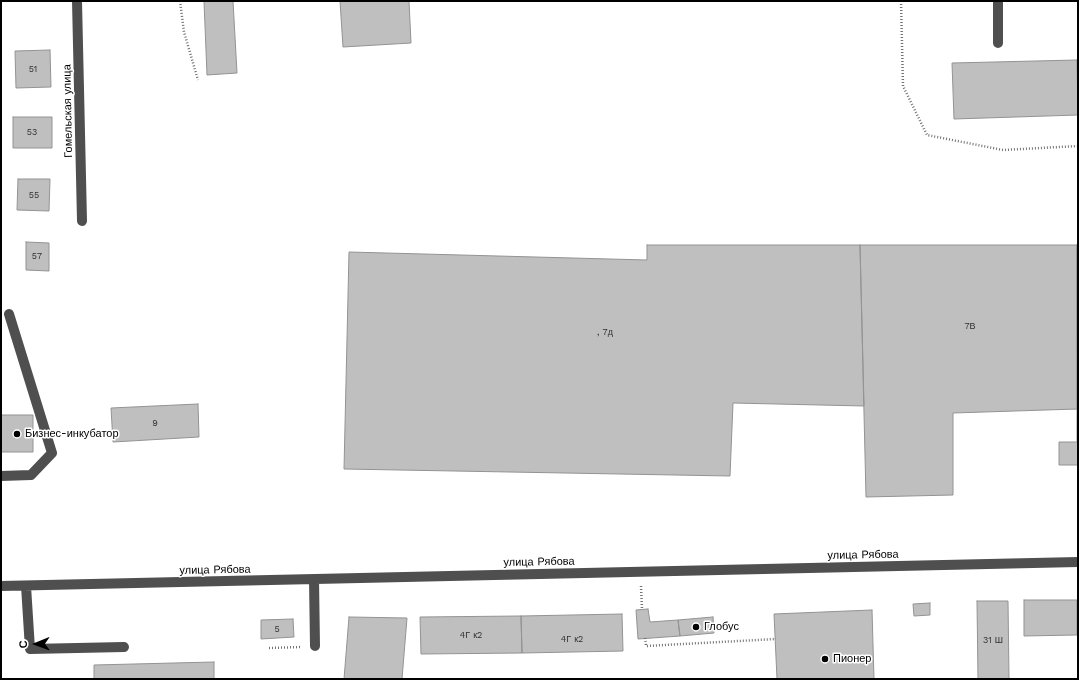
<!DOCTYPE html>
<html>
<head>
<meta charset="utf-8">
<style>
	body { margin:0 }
	#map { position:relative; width:1079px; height:680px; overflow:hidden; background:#fff; font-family:"Work Sans",sans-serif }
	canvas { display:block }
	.frame { position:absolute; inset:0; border:2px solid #000; pointer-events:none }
	.north { position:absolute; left:16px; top:624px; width:40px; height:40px; -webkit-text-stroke:3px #fff; paint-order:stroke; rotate:269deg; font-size:11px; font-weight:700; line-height:16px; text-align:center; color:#000 }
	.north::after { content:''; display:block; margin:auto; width:14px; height:18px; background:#000; clip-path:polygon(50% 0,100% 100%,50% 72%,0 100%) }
</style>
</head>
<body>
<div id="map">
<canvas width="1079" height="680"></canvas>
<div class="frame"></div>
<div class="north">С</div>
</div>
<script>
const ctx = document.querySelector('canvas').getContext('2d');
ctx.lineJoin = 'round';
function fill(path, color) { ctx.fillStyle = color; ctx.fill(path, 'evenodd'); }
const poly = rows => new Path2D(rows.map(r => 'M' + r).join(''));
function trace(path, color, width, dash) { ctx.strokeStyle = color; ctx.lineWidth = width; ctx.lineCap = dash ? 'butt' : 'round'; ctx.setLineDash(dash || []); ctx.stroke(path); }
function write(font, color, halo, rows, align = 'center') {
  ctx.font = font + ' "Work Sans",sans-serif'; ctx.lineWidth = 3; ctx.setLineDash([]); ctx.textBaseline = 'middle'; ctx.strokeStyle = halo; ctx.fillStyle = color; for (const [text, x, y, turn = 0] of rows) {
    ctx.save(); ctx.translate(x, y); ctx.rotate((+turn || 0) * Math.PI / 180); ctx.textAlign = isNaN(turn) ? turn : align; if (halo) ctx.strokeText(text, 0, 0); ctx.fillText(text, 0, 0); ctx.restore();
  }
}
const building = poly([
	[204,1,233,1,237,73,207,75,204,1],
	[340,1,409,1,411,43,343,47,340,1],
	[50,50,51,87,16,88,15,51,50,50],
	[1077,60,1078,115,954,119,952,63,1077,60],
	[13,117,52,117,52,148,13,148,13,117],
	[18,179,50,179,49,211,17,210,18,179],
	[26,242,49,243,49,271,26,270,26,242],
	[647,245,860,245,864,406,733,403,730,476,344,469,349,252,647,260,647,245],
	[860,245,1077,245,1077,409,953,413,953,495,866,497,860,245],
	[1077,245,1078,465,1059,465,1059,442,1077,442,1077,245],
	[198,404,199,437,113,442,111,408,198,404],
	[1,415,33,415,33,452,1,452,1,415],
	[1024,600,1077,600,1077,635,1024,636,1024,600],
	[977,601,1008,601,1009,679,978,679,977,601],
	[930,603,930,615,914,616,913,604,930,603],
	[648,609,650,622,678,620,680,636,638,639,636,610,648,609],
	[872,610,874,679,777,679,774,614,872,610],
	[622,614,623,651,522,653,521,616,622,614],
	[521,616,522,653,421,654,420,617,521,616],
	[349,617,407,618,402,679,344,679,349,617],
	[713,617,714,633,680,636,678,620,713,617],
	[293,619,294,637,261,639,261,620,293,619],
	[214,662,214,679,94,679,94,665,214,662]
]);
fill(building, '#bfbfbf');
trace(building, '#939393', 1);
trace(poly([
	[180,1,184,32,198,80],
	[901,1,903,86,927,135,1003,150,1078,146],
	[641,586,642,609],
	[645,638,646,646,776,639],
	[269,648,301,647]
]), '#717171', 2.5, [1, 2]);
trace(poly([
	[77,1,82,221],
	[998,1,998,43],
	[1,476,31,475,52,453,9,314],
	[314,579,315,646],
	[1,586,1078,562],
	[26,586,30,649,124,647]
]), '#4f4f4f', 10);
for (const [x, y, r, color] of [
	[17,434,4,"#000"],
	[696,627,4,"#000"],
	[825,659,4,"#000"]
]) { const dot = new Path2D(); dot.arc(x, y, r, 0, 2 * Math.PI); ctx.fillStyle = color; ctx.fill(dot); trace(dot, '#fff', 1.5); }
write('9px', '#303030', null, [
	["51",33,69],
	["53",32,132],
	["55",34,195],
	["57",37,256],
	["7В",970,326],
	[", 7д",605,332],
	["9",155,423],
	["5",277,629],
	["4Г к2",471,635],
	["4Г к2",572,639],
	["31 Ш",993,640]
]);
write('11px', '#000', '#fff', [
	["Гомельская улица",68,111,-91],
	["улица Рябова",863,555,-1],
	["улица Рябова",539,562,-1],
	["улица Рябова",215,570,-1]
]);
write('11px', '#000', '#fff', [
	["Бизнес-инкубатор",25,434],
	["Глобус",704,627],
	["Пионер",833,659]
], 'left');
</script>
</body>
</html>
